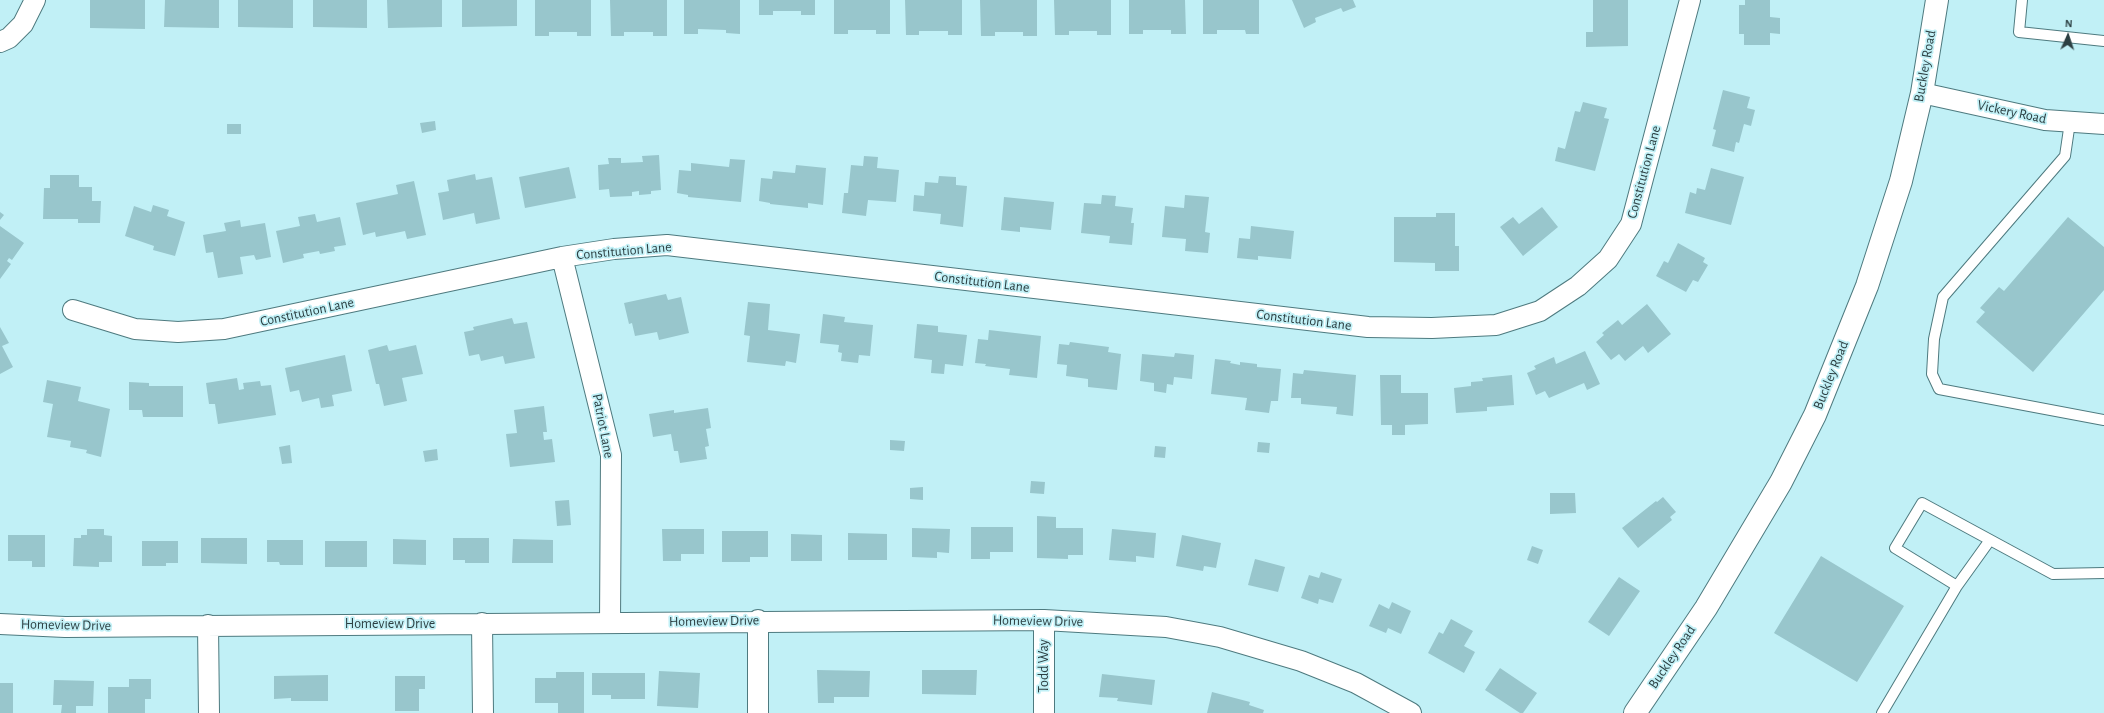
<!DOCTYPE html>
<html>
<head>
<meta charset="utf-8">
<style>
	body { margin:0 }
	#map { position:relative; width:2104px; height:713px; overflow:hidden; background:#c1f0f6; font-family:"Alegreya Sans",sans-serif }
	canvas { display:block }
	.north { position:absolute; left:2048px; top:16px; width:40px; height:40px; -webkit-text-stroke:3px #c1f0f6; paint-order:stroke; rotate:3deg; font-size:11px; font-weight:700; line-height:16px; text-align:center; color:#2c3f42 }
	.north::after { content:''; display:block; margin:auto; width:14px; height:18px; background:#2c3f42; clip-path:polygon(50% 0,100% 100%,50% 72%,0 100%) }
</style>
</head>
<body>
<div id="map">
<canvas width="2104" height="713"></canvas>
<div class="north">N</div>
</div>
<script>
const ctx = document.querySelector('canvas').getContext('2d');
ctx.lineJoin = 'round';
function fill(path, color) { ctx.fillStyle = color; ctx.fill(path, 'evenodd'); }
const poly = rows => new Path2D(rows.map(r => 'M' + r).join(''));
function trace(path, color, width, dash) { ctx.strokeStyle = color; ctx.lineWidth = width; ctx.lineCap = dash ? 'butt' : 'round'; ctx.setLineDash(dash || []); ctx.stroke(path); }
function write(font, color, halo, rows, align = 'center') {
  ctx.font = font + ' "Alegreya Sans",sans-serif'; ctx.lineWidth = 3.5; ctx.setLineDash([]); ctx.textBaseline = 'middle'; ctx.strokeStyle = halo; ctx.fillStyle = color; for (const [text, x, y, turn = 0] of rows) {
    ctx.save(); ctx.translate(x, y); ctx.rotate((+turn || 0) * Math.PI / 180); ctx.textAlign = isNaN(turn) ? turn : align; if (halo) ctx.strokeText(text, 0, 0); ctx.fillText(text, 0, 0); ctx.restore();
  }
}
fill(poly([
	[90,0,145,0,145,29,90,28],
	[165,0,219,0,219,28,164,27],
	[238,0,293,0,293,28,238,27],
	[313,0,367,0,367,28,313,27],
	[387,0,442,0,442,27,388,28],
	[462,0,517,0,517,26,462,27],
	[535,0,591,0,591,36,577,36,577,32,549,32,549,36,535,36],
	[610,0,667,0,667,36,653,36,653,32,624,32,624,36,611,36],
	[684,0,740,0,740,34,726,33,726,30,698,29,698,34,684,34],
	[759,0,815,0,815,15,801,15,801,11,773,11,773,15,759,15],
	[834,0,890,0,890,34,876,34,876,30,848,30,848,34,834,34],
	[905,0,962,0,962,35,948,35,948,31,919,31,919,35,906,35],
	[980,0,1037,0,1037,36,1023,36,1023,32,995,32,995,36,981,36],
	[1054,0,1111,0,1111,35,1097,35,1097,31,1069,31,1069,35,1055,35],
	[1129,0,1185,0,1186,34,1171,34,1171,30,1143,30,1143,34,1129,34],
	[1203,0,1259,0,1259,34,1246,34,1245,30,1217,30,1217,34,1203,34],
	[1292,0,1353,0,1356,7,1343,12,1341,8,1315,18,1316,22,1304,28],
	[1593,0,1628,0,1628,46,1586,47,1586,32,1593,32],
	[1745,0,1770,0,1770,17,1780,18,1780,34,1770,33,1770,45,1744,45,1744,34,1739,34,1739,5,1745,5],
	[1723,90,1750,97,1747,108,1755,110,1751,126,1744,124,1739,143,1736,142,1734,152,1712,146,1716,130,1713,129],
	[1583,102,1607,108,1604,118,1609,119,1595,171,1555,161,1558,147,1565,149,1575,111,1580,112],
	[435,121,436,130,422,133,420,123],
	[227,124,241,124,241,134,227,134],
	[659,155,661,190,651,191,651,194,639,195,639,191,632,192,632,196,610,197,609,189,599,190,598,165,609,164,608,158,621,158,621,163,643,162,642,156],
	[864,156,878,157,877,168,899,170,896,202,868,200,866,216,842,213,844,193,848,193,851,165,863,166],
	[730,159,745,160,741,202,688,197,688,195,677,193,679,170,691,171,691,163,729,167],
	[796,165,826,168,823,205,808,203,808,208,770,204,770,203,759,201,761,178,772,179,773,171,795,173],
	[569,167,576,198,525,208,519,177],
	[1711,168,1744,177,1731,225,1685,213,1690,192,1696,194,1697,188,1705,190],
	[475,174,476,180,492,177,500,219,476,224,474,213,443,220,438,193,449,191,447,180],
	[50,175,79,175,79,187,92,187,92,201,101,201,100,223,78,223,78,219,43,219,44,188,50,188],
	[939,176,956,177,956,185,967,186,963,227,940,224,941,214,913,211,914,195,924,196,925,182,938,183],
	[414,181,426,235,407,239,405,231,376,237,375,232,363,235,356,203,398,194,396,185],
	[1102,195,1116,196,1115,206,1133,208,1131,223,1134,223,1132,245,1109,243,1110,236,1081,233,1084,203,1101,204],
	[1185,195,1209,197,1205,232,1210,233,1208,253,1185,251,1186,239,1162,237,1165,206,1184,208],
	[1004,197,1054,202,1051,230,1020,227,1020,232,1001,230],
	[153,205,169,210,167,216,185,222,175,256,153,250,154,246,125,236,134,206,151,212],
	[1542,207,1558,227,1523,256,1500,227,1513,217,1519,224],
	[0,212,4,215,0,220],
	[1436,213,1455,213,1455,246,1459,246,1459,271,1435,271,1435,263,1394,262,1394,217,1436,217],
	[315,214,317,222,340,217,346,245,334,247,335,251,320,254,319,251,303,254,304,258,283,263,276,231,300,226,298,217],
	[2068,217,2104,247,2104,290,2033,372,1976,322,1985,312,1980,308,1999,287,2004,291],
	[240,220,241,227,265,223,271,257,256,260,254,255,240,257,243,274,218,278,213,252,206,253,203,235,226,231,224,223],
	[0,226,24,243,12,260,9,258,7,261,11,264,0,279],
	[1251,226,1294,231,1291,259,1258,256,1258,260,1237,258,1239,238,1250,239],
	[1678,243,1705,258,1703,262,1708,265,1698,282,1693,280,1686,292,1656,276,1664,261,1668,263],
	[666,294,668,300,681,297,689,333,659,340,657,332,635,336,632,323,629,324,624,303],
	[748,302,770,304,768,330,800,334,796,363,786,361,785,366,747,362,750,336,744,335],
	[1647,304,1671,334,1648,353,1643,346,1625,361,1619,354,1611,360,1596,342,1604,335,1602,333,1618,320,1622,325],
	[823,314,845,317,844,322,873,325,870,356,859,355,858,363,841,361,842,353,838,352,839,345,820,343],
	[512,318,514,324,527,322,535,358,505,364,503,356,481,361,479,354,469,356,464,332,474,330,473,327],
	[917,324,938,326,938,332,967,335,963,366,945,364,944,374,931,373,932,360,914,358],
	[0,327,9,343,2,346,13,367,0,374],
	[989,330,1041,336,1037,378,1009,375,1010,369,985,366,986,364,975,363,978,339,988,340],
	[1070,342,1109,347,1108,352,1121,354,1117,390,1088,387,1088,379,1066,376,1067,365,1057,364,1059,344,1069,345],
	[387,345,389,351,416,345,423,374,402,378,407,401,384,406,379,384,376,384,368,350],
	[1585,351,1600,384,1587,390,1584,383,1549,398,1545,391,1536,395,1527,373,1536,369,1534,366,1554,357,1556,364],
	[1175,353,1194,355,1192,379,1174,377,1173,385,1167,384,1166,393,1154,391,1154,383,1140,381,1142,354,1174,357],
	[345,355,352,391,332,395,334,406,321,408,319,398,302,402,299,390,290,392,285,368],
	[1215,359,1231,361,1230,363,1240,365,1240,362,1257,364,1257,367,1281,369,1278,401,1271,401,1269,413,1245,410,1247,398,1211,394],
	[1304,370,1356,375,1353,416,1336,414,1337,407,1301,404,1301,398,1291,398,1293,373,1303,374],
	[1380,375,1401,375,1401,393,1428,393,1428,424,1405,425,1405,435,1392,435,1392,425,1381,425],
	[1512,375,1514,405,1487,407,1487,411,1456,413,1454,388,1471,386,1471,382,1483,381,1482,378],
	[237,378,239,390,244,389,243,383,260,381,261,386,271,385,276,415,218,424,215,404,209,404,206,383],
	[47,380,81,387,78,401,110,409,101,457,86,453,87,450,70,447,71,441,47,437,53,404,43,402],
	[129,382,149,383,149,386,183,386,183,417,143,417,142,410,129,410],
	[544,406,547,432,543,432,544,440,552,439,555,462,510,467,506,434,517,433,514,410],
	[708,408,711,428,706,429,709,446,705,447,707,459,680,463,678,451,674,451,671,434,653,437,649,414,674,410,674,413],
	[890,440,905,441,904,451,890,450],
	[1258,442,1270,443,1269,453,1257,452],
	[290,445,292,463,282,464,279,447],
	[1155,446,1166,447,1165,458,1154,457],
	[437,449,438,460,425,462,423,451],
	[1031,481,1045,482,1044,494,1030,493],
	[923,487,923,500,910,499,910,488],
	[1550,493,1575,493,1576,513,1550,514],
	[1663,497,1676,512,1670,517,1672,520,1638,548,1622,528,1656,501,1657,502],
	[569,500,571,525,557,526,555,501],
	[1037,516,1056,517,1056,528,1083,528,1083,555,1068,555,1068,559,1037,558],
	[971,527,1013,527,1013,552,990,552,990,559,971,559],
	[912,528,950,529,949,553,937,552,937,558,912,557],
	[87,529,104,529,104,535,112,536,112,562,99,562,99,567,73,566,74,538,81,538,81,535,87,535],
	[662,529,704,529,704,554,681,554,681,561,663,561],
	[1112,529,1156,533,1154,558,1136,556,1136,562,1109,560],
	[722,531,768,531,768,557,750,557,750,562,722,562],
	[848,533,887,534,887,560,848,560],
	[791,534,822,535,822,561,791,561],
	[8,535,45,535,45,567,32,567,32,561,8,561],
	[1182,535,1221,543,1216,568,1204,566,1203,571,1176,566],
	[201,538,247,538,247,564,201,563],
	[453,538,489,538,489,563,465,563,465,560,453,560],
	[393,539,426,540,426,565,393,564],
	[513,539,553,540,553,563,512,563],
	[267,540,303,540,303,565,280,565,279,562,267,562],
	[142,541,178,541,178,563,166,563,166,566,142,566],
	[325,541,367,541,367,567,325,567],
	[1532,546,1543,550,1538,564,1527,560],
	[1821,556,1904,606,1857,682,1774,633],
	[1255,559,1285,567,1278,592,1248,585],
	[1321,572,1342,579,1333,603,1319,599,1318,604,1301,598,1309,575,1319,578],
	[1619,577,1640,591,1609,636,1588,622],
	[1392,602,1411,611,1401,634,1388,628,1386,633,1369,626,1379,604,1389,609],
	[1451,619,1473,631,1464,646,1475,652,1464,673,1428,653,1439,632,1443,634],
	[1500,668,1537,693,1523,713,1520,713,1485,690],
	[817,670,870,671,869,697,834,697,834,703,818,703],
	[922,670,977,670,976,695,922,694],
	[659,671,700,673,698,708,657,706],
	[556,672,584,672,584,713,558,713,558,703,535,703,535,678,556,678],
	[592,673,645,673,645,699,611,699,611,695,592,695],
	[1102,674,1155,680,1152,705,1117,701,1118,698,1099,697],
	[328,675,328,701,291,701,291,698,274,699,274,676],
	[395,676,425,676,425,689,419,689,419,711,395,711],
	[129,679,151,679,151,699,145,699,145,713,108,713,108,687,129,687],
	[54,680,94,681,93,706,76,706,76,713,61,713,62,705,53,705],
	[0,683,13,683,13,713,0,713],
	[1212,692,1250,702,1249,705,1264,710,1263,713,1207,713]
]), '#98c6cc');
const lane = poly([
	[2022,0,2019,32,2104,41],
	[2070,122,2065,156,1943,297,1934,339,1932,374,1939,389,2104,420],
	[1990,540,1957,586,1895,548,1922,503,2053,574,2104,573],
	[1882,713,1957,586]
]);
const street = poly([
	[0,42,9,38,23,24,35,0],
	[1922,93,2045,120,2104,124],
	[562,257,611,455,610,623],
	[73,310,135,329,178,332,224,329,562,257,614,249,667,245,1368,327,1432,328,1496,325,1540,311,1578,286,1608,259,1631,224,1690,0],
	[758,620,758,713],
	[482,623,483,713],
	[0,624,65,627,1044,620,1166,627,1220,637,1301,661,1356,683,1411,713],
	[208,625,209,713],
	[1044,713,1044,620]
]);
const secondary = poly([
	[1635,713,1706,608,1781,482,1815,415,1867,286,1901,181,1922,93,1937,0]
]);
trace(lane, '#4e7a7f', 12);
trace(street, '#4e7a7f', 22);
trace(secondary, '#4e7a7f', 24);
trace(lane, '#fff', 10);
trace(street, '#fff', 20);
trace(secondary, '#fff', 22);
write('14px', '#2c3f42', '#c1f0f6', [
	["Buckley Road",1925,66,-80],
	["Vickery Road",2012,112,12],
	["Constitution Lane",1644,172,-75],
	["Constitution Lane",624,251,-5],
	["Constitution Lane",982,282,7],
	["Constitution Lane",307,312,-12],
	["Constitution Lane",1304,320,7],
	["Buckley Road",1831,375,-68],
	["Patriot Lane",603,426,79],
	["Homeview Drive",714,621,-1],
	["Homeview Drive",1038,621,1],
	["Homeview Drive",390,624],
	["Homeview Drive",66,625,1],
	["Buckley Road",1672,657,-56],
	["Todd Way",1044,666,-90]
]);
</script>
</body>
</html>
